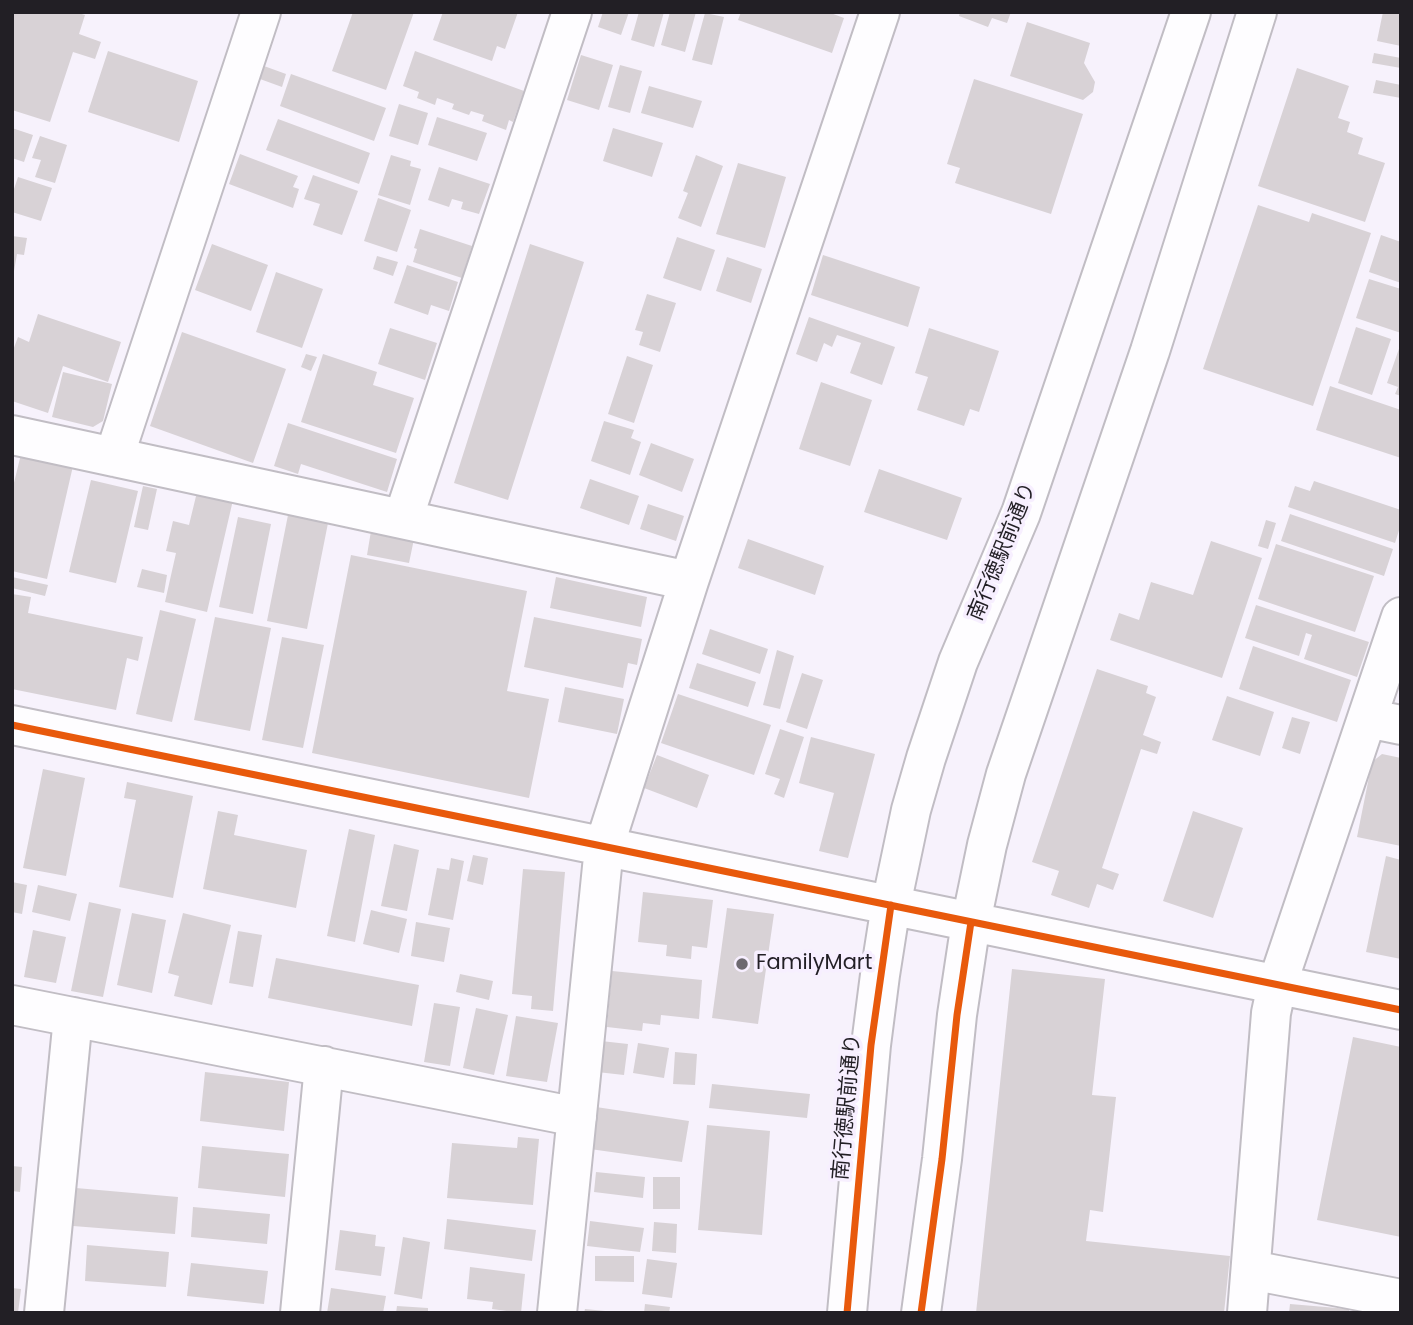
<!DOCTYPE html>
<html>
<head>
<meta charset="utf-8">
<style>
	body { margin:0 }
	#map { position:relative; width:1413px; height:1325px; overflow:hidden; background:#f7f2fc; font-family:Poppins,sans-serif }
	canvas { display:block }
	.frame { position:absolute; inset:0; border:14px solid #221f25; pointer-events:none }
</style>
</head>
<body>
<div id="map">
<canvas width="1413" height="1325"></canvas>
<div class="frame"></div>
</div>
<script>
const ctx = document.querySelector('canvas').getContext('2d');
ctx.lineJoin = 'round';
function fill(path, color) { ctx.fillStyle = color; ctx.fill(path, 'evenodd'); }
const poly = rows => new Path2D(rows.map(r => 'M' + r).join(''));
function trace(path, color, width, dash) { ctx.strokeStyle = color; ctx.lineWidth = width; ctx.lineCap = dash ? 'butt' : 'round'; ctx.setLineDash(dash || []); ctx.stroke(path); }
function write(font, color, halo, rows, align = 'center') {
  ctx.font = font + ' Poppins,"Noto Sans JP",sans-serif'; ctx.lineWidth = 7; ctx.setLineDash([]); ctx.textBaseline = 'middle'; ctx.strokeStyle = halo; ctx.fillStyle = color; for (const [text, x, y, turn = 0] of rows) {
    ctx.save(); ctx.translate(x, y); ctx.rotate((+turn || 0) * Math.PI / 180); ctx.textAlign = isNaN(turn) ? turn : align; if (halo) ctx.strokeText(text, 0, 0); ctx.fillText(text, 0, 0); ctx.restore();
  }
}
fill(poly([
	[12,12,75,12,85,15,79,34,101,42,95,59,73,52,50,122,12,110],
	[353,12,414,12,386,90,332,71],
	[443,12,518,12,505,49,497,46,492,61,433,40],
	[603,12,629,12,621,35,598,27],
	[639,12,664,12,654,47,631,40],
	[670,12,696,12,685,52,661,45],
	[741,12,828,12,844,18,832,53,738,20],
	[960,12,1011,12,1007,23,992,18,988,27,959,16],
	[1383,12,1401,12,1401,46,1377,41],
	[705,13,724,17,712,65,692,60],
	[1027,22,1090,43,1084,63,1095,82,1093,92,1083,100,1010,76],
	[108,51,198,81,179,142,88,112],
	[415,51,524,91,513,122,509,120,506,130,482,121,484,115,471,111,469,115,452,109,454,104,437,98,435,105,417,98,419,92,403,86],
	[1374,53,1401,58,1401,68,1372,63],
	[581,55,613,65,599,110,567,100],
	[620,65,642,71,630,113,608,107],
	[264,66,286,74,282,87,260,79],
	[1297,68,1349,86,1338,118,1350,122,1347,132,1363,138,1358,154,1385,163,1365,222,1258,186],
	[291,74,386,108,374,141,280,106],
	[974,79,1083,114,1051,214,955,183,960,168,947,164],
	[1376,80,1401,85,1401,98,1373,93],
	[649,86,702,101,693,128,641,113],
	[399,104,428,113,418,145,389,136],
	[437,117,487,133,477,161,428,145],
	[278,119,370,153,359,184,266,150],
	[12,128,33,135,24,162,12,158],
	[613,128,663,143,652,177,603,161],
	[40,136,67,145,55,183,35,177,41,160,32,158],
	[240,154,298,176,293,187,299,189,293,208,229,184],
	[391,155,411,161,410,166,421,169,410,205,378,195],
	[696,155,723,166,701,227,678,218,688,193,683,191],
	[738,163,786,177,765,248,716,234],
	[439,167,490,184,479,214,461,209,463,202,452,199,449,207,428,200],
	[313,175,358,191,342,235,313,225,320,204,304,199],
	[18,177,52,188,41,221,12,212,12,195],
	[378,198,411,210,397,252,364,241],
	[1258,205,1309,222,1312,213,1371,233,1313,406,1203,369],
	[420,229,472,246,462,278,413,262,417,249,414,248],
	[1381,235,1401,242,1401,283,1369,272],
	[12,236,27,238,24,255,17,254,14,271],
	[677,237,715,250,701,291,663,278],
	[212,244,268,265,251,311,195,290],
	[530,244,584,262,508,500,454,483],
	[823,255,920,287,908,327,811,295],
	[377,256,398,262,393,276,373,269],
	[727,257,762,269,751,303,716,291],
	[407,265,458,282,449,311,431,305,428,315,394,303],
	[276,272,323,289,302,348,256,332],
	[1369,279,1401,289,1401,333,1356,318],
	[647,294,676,303,660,352,639,345,643,332,635,330],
	[38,314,121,342,108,382,63,366,48,413,12,401,12,353,18,337,29,342],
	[809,317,895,347,882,385,850,373,861,343,837,335,832,347,824,343,817,362,796,354],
	[1356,327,1391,339,1372,395,1338,383],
	[390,328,437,343,425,380,378,364],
	[929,328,999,351,979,412,970,409,964,426,917,410,928,377,915,373],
	[182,332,286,369,253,463,150,426],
	[1401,343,1401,396,1395,394,1398,387,1387,383],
	[306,354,317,357,311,371,301,367],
	[323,354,377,372,373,385,414,398,396,453,301,422],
	[627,356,653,365,634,423,608,414],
	[63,372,112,384,103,421,93,427,52,417],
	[821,382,872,400,850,466,799,449],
	[1330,386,1401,410,1401,458,1316,430],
	[604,421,634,430,631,438,641,442,630,475,591,461],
	[288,423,397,459,387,492,301,464,298,474,274,466],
	[651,443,694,459,682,492,639,475],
	[21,454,73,466,47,579,12,571,12,491],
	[879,469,962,498,947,540,864,512],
	[590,479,639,496,629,525,580,508],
	[91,480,138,491,116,583,69,572],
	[1314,481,1401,510,1401,524,1395,543,1288,507,1295,486,1310,491],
	[143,486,157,489,148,530,134,527],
	[197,492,233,500,207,612,165,602,176,553,166,551,173,521,189,525],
	[648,504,684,516,676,541,640,529],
	[1290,514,1393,549,1384,576,1281,541],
	[288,515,328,523,307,629,267,621],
	[238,517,271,524,253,614,219,607],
	[1266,520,1276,523,1268,549,1258,546],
	[371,531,414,539,409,563,367,555],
	[748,539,824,566,815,595,738,568],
	[1211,541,1262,558,1222,678,1110,640,1119,613,1139,620,1151,582,1193,595],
	[1276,544,1374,576,1355,632,1258,599],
	[351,555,527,591,507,691,549,699,529,798,312,753],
	[142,569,167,575,164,593,137,587],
	[12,577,48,585,45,596,12,588],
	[556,577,647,597,641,627,550,608],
	[12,594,31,597,28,613,143,637,138,661,127,658,116,710,12,689],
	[1256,605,1369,642,1357,677,1304,659,1312,635,1306,633,1299,656,1245,638],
	[160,610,196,619,172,722,136,714],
	[215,617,271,628,250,731,194,720],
	[534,617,642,639,637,665,628,663,623,688,524,667],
	[710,629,768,649,760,674,702,654],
	[282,637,324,645,303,748,262,740],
	[1253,646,1351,680,1337,722,1239,689],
	[777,650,794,656,780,709,763,705],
	[697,663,756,682,748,707,689,688],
	[1097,669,1148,686,1146,693,1156,697,1143,735,1161,742,1157,754,1141,749,1102,868,1119,874,1113,890,1097,884,1089,908,1051,895,1059,871,1032,862],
	[802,673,823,680,807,729,786,722],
	[565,687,624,699,617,734,558,722],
	[678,694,771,725,754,775,661,743],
	[1227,696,1274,712,1260,756,1212,740],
	[1292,717,1310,722,1300,754,1282,748],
	[780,729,804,737,784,798,774,794,780,779,765,774],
	[811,737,875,754,848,858,819,851,834,793,799,783],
	[1382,754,1401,758,1401,846,1357,837,1372,762],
	[657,755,709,775,697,808,644,788],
	[43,769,85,778,66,876,23,868],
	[127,782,193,796,173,898,119,887,136,800,124,798],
	[218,811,238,815,234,835,307,850,296,908,203,889],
	[1193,811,1243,828,1213,918,1163,901],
	[349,829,375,835,355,942,327,936],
	[394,844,419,850,407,911,381,906],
	[473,855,488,858,483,885,467,881],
	[1386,856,1401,860,1401,959,1366,952],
	[451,858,464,861,453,920,428,915,437,868,449,870],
	[523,869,565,872,553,1011,531,1009,532,996,512,994],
	[12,882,27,885,22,914,12,912],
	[38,885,77,894,70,921,32,912],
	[643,892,713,900,707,948,692,946,691,959,666,956,667,945,638,942],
	[89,902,121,909,103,997,71,991],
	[727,908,774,914,758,1024,712,1018],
	[371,910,407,919,399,953,363,944],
	[132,913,166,920,152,993,117,985],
	[183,913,231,925,212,1005,174,996,179,976,168,973],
	[416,922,450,928,444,962,411,956],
	[33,930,66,937,56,983,24,977],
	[238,931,262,935,253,987,229,983],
	[276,958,419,985,412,1026,268,998],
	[1012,969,1105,979,1092,1095,1116,1097,1103,1212,1090,1210,1086,1241,1230,1256,1224,1313,976,1313],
	[612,971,702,980,699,1019,661,1015,660,1025,643,1023,642,1031,607,1027],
	[460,974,493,981,489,1000,456,992],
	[434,1003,460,1007,450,1066,424,1062],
	[476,1008,508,1015,494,1075,463,1068],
	[516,1016,558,1023,547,1082,506,1076],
	[1353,1037,1401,1047,1401,1237,1317,1220],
	[601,1041,628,1044,624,1075,597,1072],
	[638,1043,669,1048,664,1078,633,1073],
	[675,1052,697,1054,695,1085,673,1084],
	[205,1072,289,1082,284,1131,200,1121],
	[712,1084,810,1094,807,1118,709,1108],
	[596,1107,689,1121,682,1162,590,1149],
	[707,1125,770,1131,762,1235,698,1230],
	[518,1137,539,1139,533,1205,447,1198,452,1143,517,1148],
	[202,1146,289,1154,285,1197,198,1188],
	[12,1166,22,1167,20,1192,12,1191],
	[596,1172,645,1177,643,1198,594,1192],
	[653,1177,680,1177,680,1209,653,1209],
	[76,1188,178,1197,175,1234,73,1226],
	[193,1207,270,1214,267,1244,191,1237],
	[447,1219,536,1230,532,1261,444,1249],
	[590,1221,644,1228,640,1252,587,1246],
	[654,1222,677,1224,676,1253,652,1251],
	[340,1230,376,1235,375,1246,385,1247,381,1276,335,1270],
	[403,1237,430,1242,422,1299,394,1294],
	[87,1245,169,1252,166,1287,85,1281],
	[595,1256,634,1256,634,1282,595,1281],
	[647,1259,677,1263,672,1298,642,1294],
	[191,1263,268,1271,264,1304,187,1296],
	[470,1267,525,1274,521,1313,492,1309,493,1302,467,1299],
	[12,1288,21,1289,18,1313,12,1313],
	[331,1288,386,1296,383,1313,327,1313],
	[645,1304,670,1307,669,1313,644,1313],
	[1290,1304,1349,1309,1349,1313,1289,1313],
	[397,1306,428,1308,428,1313,396,1313],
	[585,1309,605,1311,605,1313,584,1313]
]), '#d8d2d6');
const minor = poly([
	[12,435,689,581],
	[114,457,261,12],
	[403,519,572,12],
	[1367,718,1401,725],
	[12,725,1401,1010],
	[12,1005,577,1117],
	[1251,1270,1401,1299],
	[44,1313,73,1017],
	[300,1313,324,1066],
	[557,1313,604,847,689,581,880,12],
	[847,1313,871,1045,880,975,891,905,911,810,926,758,958,662,1021,513,1191,12],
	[921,1313,942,1159,957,1015,971,922,987,845,1006,774,1150,351,1257,12],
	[1247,1313,1271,1013,1277,985,1401,617]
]);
trace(minor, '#c1bdc4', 42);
trace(minor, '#fefdff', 38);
trace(poly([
	[12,725,1401,1010],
	[847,1313,871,1045,891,905],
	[921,1313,942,1159,957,1015,971,922]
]), '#e8590c', 7);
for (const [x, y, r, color] of [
	[742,964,7,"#6d6970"]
]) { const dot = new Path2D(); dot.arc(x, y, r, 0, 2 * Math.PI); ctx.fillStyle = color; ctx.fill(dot); trace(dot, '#f7efff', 2.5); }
write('21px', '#221f25', '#f7efff', [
	["南行徳駅前通り",1003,552,-68],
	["南行徳駅前通り",848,1107,-85]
]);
write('21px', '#221f25', '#f7efff', [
	["FamilyMart",756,964]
], 'left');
</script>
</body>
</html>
